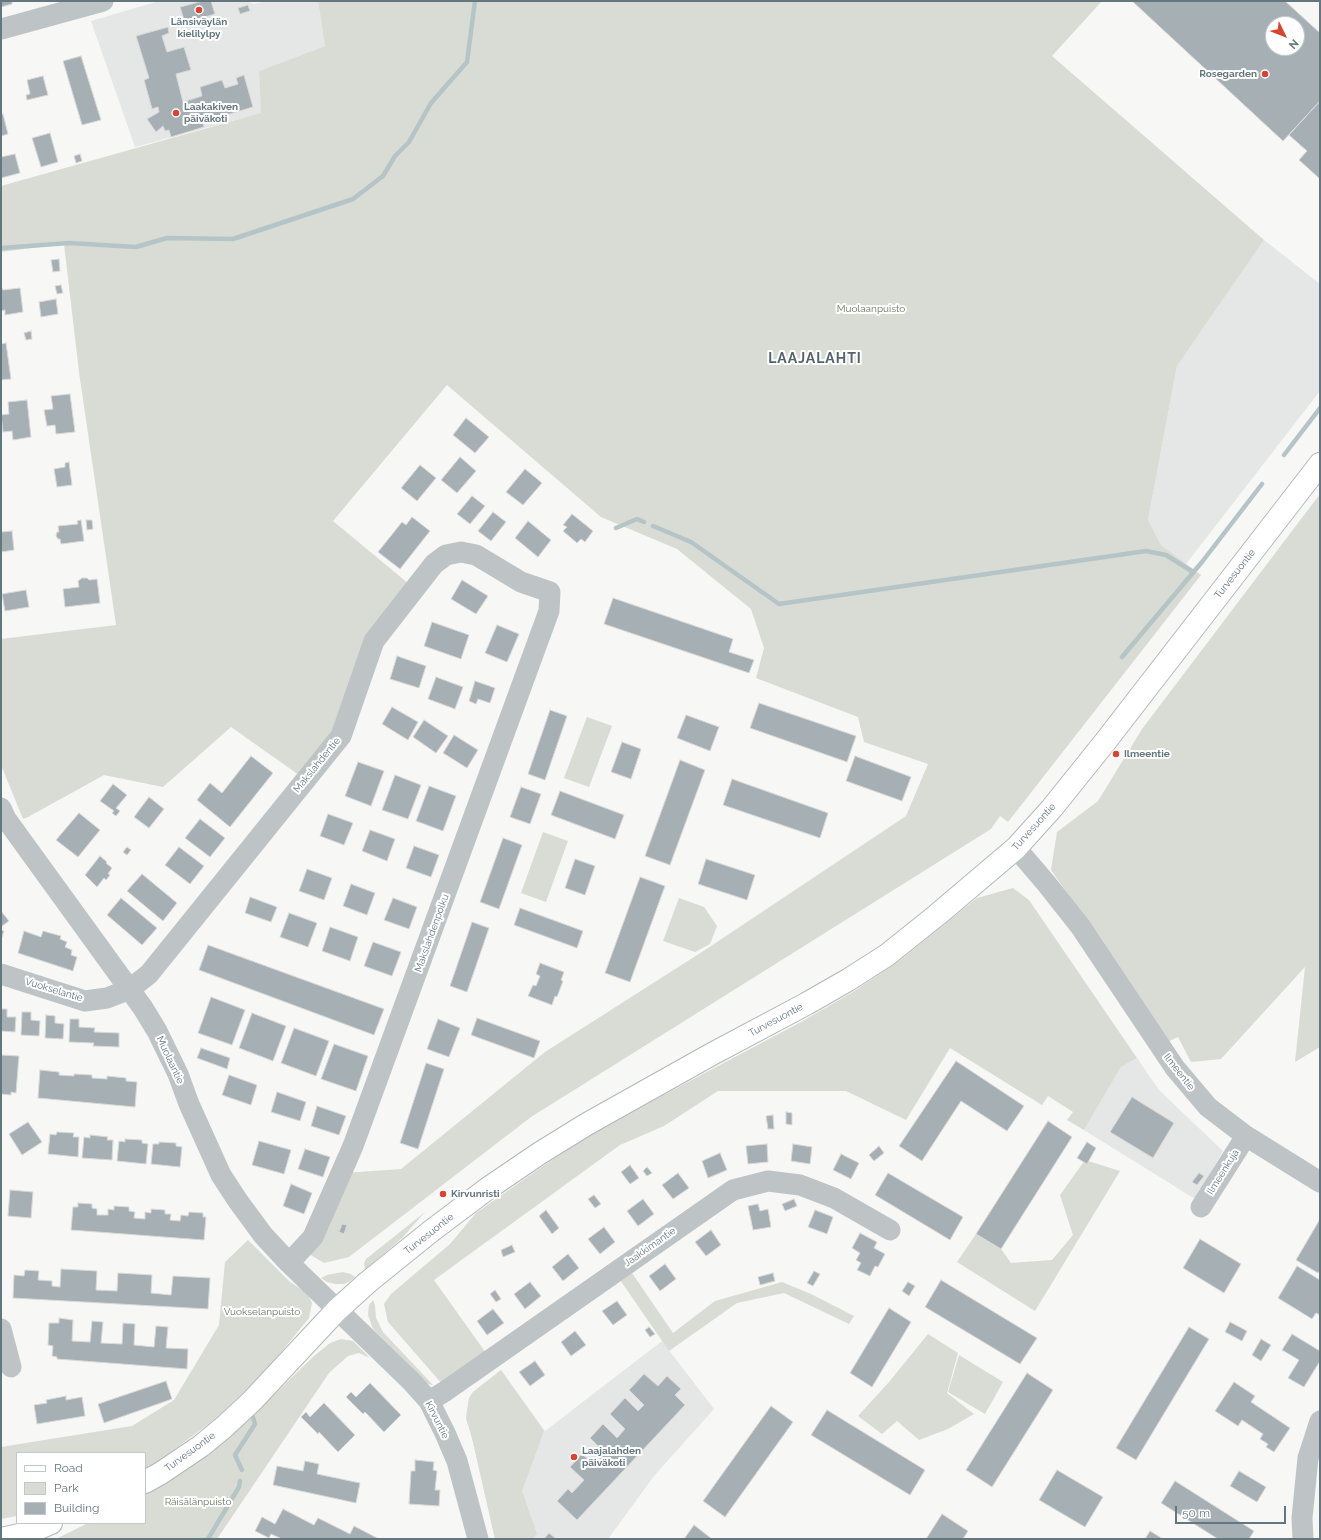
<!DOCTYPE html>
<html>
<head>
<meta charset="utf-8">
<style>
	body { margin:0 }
	#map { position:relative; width:1321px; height:1540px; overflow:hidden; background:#f7f7f5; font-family:Raleway,sans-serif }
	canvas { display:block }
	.frame { position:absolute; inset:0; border:2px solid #64767e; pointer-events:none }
	.legend { position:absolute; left:16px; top:1452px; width:130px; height:72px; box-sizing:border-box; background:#fff; border:1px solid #c1c8cb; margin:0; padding:5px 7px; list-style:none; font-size:12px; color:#64767e }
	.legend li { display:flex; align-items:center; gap:8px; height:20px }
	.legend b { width:20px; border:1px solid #c1c8cb }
	.north { position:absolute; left:1265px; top:16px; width:40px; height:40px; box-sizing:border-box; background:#fff; border:1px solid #c1c8cb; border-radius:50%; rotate:133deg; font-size:11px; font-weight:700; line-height:16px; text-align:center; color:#64767e }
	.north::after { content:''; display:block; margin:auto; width:14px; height:18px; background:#db4331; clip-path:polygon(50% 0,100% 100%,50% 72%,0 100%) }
	.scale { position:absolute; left:1175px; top:1506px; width:111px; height:18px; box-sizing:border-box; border:2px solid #64767e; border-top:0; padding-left:5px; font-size:12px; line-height:14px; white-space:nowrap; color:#64767e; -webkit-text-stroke:3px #fff; paint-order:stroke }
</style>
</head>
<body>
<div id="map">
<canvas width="1321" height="1540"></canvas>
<div class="frame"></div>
<ul class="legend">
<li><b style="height:5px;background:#fff"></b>Road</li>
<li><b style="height:11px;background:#d8dcd4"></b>Park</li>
<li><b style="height:11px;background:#a6b0b4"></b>Building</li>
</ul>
<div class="north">N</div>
<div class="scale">50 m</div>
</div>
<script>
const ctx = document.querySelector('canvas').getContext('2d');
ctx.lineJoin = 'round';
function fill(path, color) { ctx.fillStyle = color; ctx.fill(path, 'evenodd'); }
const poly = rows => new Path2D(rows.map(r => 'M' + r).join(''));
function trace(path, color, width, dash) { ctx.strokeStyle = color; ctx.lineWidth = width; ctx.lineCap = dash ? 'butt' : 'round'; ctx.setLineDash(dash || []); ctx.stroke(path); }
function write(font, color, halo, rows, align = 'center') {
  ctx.font = font + ' Raleway,sans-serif'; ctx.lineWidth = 4; ctx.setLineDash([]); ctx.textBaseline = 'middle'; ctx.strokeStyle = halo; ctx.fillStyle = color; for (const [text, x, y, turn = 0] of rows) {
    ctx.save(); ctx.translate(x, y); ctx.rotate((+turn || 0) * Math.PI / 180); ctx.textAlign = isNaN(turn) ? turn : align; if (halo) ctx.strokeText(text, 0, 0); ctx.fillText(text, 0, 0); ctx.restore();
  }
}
fill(poly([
	[159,1,247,1,254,4,267,1,318,1,325,46,259,71,262,113,135,147,91,21],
	[1264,240,1320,284,1320,391,1186,564,1161,545,1148,520,1177,366],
	[1137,1058,1159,1090,1223,1151,1195,1199,1084,1130,1121,1067],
	[662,1341,714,1409,654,1476,608,1539,495,1539,472,1438,466,1418,469,1398,473,1392,501,1370,545,1431]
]), '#e5e7e6');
fill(poly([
	[318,1,1102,1,1052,56,1264,240,1177,366,1148,520,1161,545,1201,575,1008,822,1000,816,991,829,531,1117,349,1257,324,1263,304,1251,344,1173,401,1169,545,1052,705,950,906,816,928,764,864,742,858,717,756,678,764,648,751,609,677,549,601,517,447,385,333,521,409,584,335,730,299,775,231,727,163,787,104,775,28,817,23,819,1,765,1,639,116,625,79,372,64,244,1,252,1,186,261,113,259,71,325,46],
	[1320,494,1320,1047,1295,1062,1305,967,1221,1059,1191,1062,1178,1037,1165,1043,1113,959,1051,870,1057,832,1098,801,1142,729],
	[587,717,612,726,589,787,564,778],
	[543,832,568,841,546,902,521,893],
	[1013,888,1029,900,1137,1058,1121,1067,1084,1130,1067,1120,1073,1112,1048,1096,1042,1105,950,1048,906,1120,846,1091,718,1091,664,1126,620,1145,434,1280,486,1353,443,1385,388,1322,384,1304,391,1294,450,1244,476,1213,586,1136,801,1022,853,992,899,961,977,898],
	[679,898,704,907,717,926,710,944,695,952,663,941],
	[1085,1160,1120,1171,1035,1311,957,1262,976,1234,1001,1249,1011,1263,1052,1260,1073,1235,1060,1195],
	[425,1212,402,1238,365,1270,364,1263,366,1259],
	[248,1240,290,1282,307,1293,312,1303,309,1318,277,1357,253,1384,215,1419,163,1458,145,1470,145,1453,17,1453,17,1516,1,1519,1,1447,132,1426,174,1400,219,1325,225,1262],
	[343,1272,351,1274,355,1277,350,1281,344,1284,335,1284,327,1282,321,1278,327,1275],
	[632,1273,673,1333,715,1301,782,1282,811,1294,854,1316,849,1324,784,1293,737,1303,669,1351,618,1277],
	[373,1300,375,1305,376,1318,383,1332,433,1385,427,1384,373,1329,368,1315,369,1305],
	[928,1334,958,1353,947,1393,974,1414,948,1429,919,1440,897,1421,882,1434,858,1416,889,1382],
	[341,1339,353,1341,370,1358,359,1353,348,1356,329,1373,217,1539,56,1539,88,1523,145,1523,145,1494,204,1454,258,1410,314,1356,330,1343],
	[959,1355,1003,1382,985,1414,948,1392],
	[501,1370,544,1431,522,1491,537,1534,532,1539,495,1539,472,1438,466,1418,469,1398,473,1392]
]), '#d8dcd4');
trace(poly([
	[1,248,69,243,136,247,167,238,233,239,353,199,383,176,395,156,409,142,431,103,467,62,475,1],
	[1284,455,1320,408],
	[653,526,691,542,779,604,1146,551,1166,555,1193,572],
	[616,528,637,519,644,522],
	[1122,657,1202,562,1262,484],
	[242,1470,235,1455,255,1424,253,1417],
	[208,1539,239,1487,240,1481]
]), '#b5c4c6', 4.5);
const building = poly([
	[1,1,12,1,12,4,1,7,1,1],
	[203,1,211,1,215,14,185,23,180,7,203,1],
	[1132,1,1285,1,1320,33,1320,101,1283,141,1132,1],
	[1273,24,1297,24,1297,48,1273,48,1273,24],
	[248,5,250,11,240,14,238,8,248,5],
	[168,27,169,33,162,36,167,52,184,47,191,70,176,74,183,102,202,96,200,87,222,80,225,88,238,84,236,78,244,75,253,107,203,122,204,127,171,137,169,130,165,131,163,126,156,132,147,119,159,112,158,107,152,109,144,80,149,78,136,36,168,27],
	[81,56,101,120,82,125,63,61,81,56],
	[43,76,48,95,27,100,26,95,30,94,27,80,43,76],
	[1320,101,1320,179,1299,160,1307,151,1289,135,1320,101],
	[3,114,8,134,1,136,1,115,3,114],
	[50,133,58,162,41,167,32,138,50,133],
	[15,154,20,173,1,178,1,157,15,154],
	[80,154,82,161,76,163,74,156,80,154],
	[59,259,60,271,53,272,51,260,59,259],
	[61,285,63,293,57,294,55,286,61,285],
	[1,286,3,290,20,288,23,312,5,315,5,310,1,311,1,286],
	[56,299,58,314,41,317,39,302,56,299],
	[31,331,32,339,26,340,24,333,31,331],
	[6,343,11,379,1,380,1,344,6,343],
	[70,394,75,432,56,434,55,425,47,426,44,410,53,409,51,396,70,394],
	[27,400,31,437,13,440,12,431,3,432,1,415,9,414,8,402,27,400],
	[466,418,489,437,475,453,453,435,466,418],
	[460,457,476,471,457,493,441,480,460,457],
	[69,462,72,485,57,487,54,469,65,467,65,463,69,462],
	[420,465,436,478,417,501,401,488,420,465],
	[525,469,542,483,523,505,506,492,525,469],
	[472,496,485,506,470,524,457,514,472,496],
	[493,512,506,522,491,541,478,531,493,512],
	[572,514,593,531,585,542,581,539,577,543,563,531,567,527,563,525,572,514],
	[412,517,430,531,400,569,378,552,402,522,406,525,412,517],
	[81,520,84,541,61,544,60,539,58,539,56,536,57,532,59,532,58,526,78,524,77,521,81,520],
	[86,520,92,520,93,529,87,530,86,520],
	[528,521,551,540,538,557,515,538,528,521],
	[12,531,14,550,1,552,1,532,12,531],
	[82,578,87,578,89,580,97,579,100,603,65,607,63,589,79,587,78,581,82,578],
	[462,580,488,596,476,614,451,599,462,580],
	[26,590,29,607,5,611,2,594,26,590],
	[613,598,733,639,729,652,754,660,749,673,604,624,613,598],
	[432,622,469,635,461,659,424,646,432,622],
	[497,625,519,634,507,662,485,653,497,625],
	[397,656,426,666,419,688,390,679,397,656],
	[436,677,463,687,455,709,428,699,436,677],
	[475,681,495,688,490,703,478,699,476,704,469,701,475,681],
	[759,703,856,736,847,762,750,728,759,703],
	[392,707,418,722,408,740,382,724,392,707],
	[550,710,567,716,545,780,528,774,550,710],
	[686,715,719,727,710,751,677,738,686,715],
	[424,720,448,736,436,753,413,737,424,720],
	[454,735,478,750,467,768,443,753,454,735],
	[622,742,641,749,631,779,611,772,622,742],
	[251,756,273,773,230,827,197,800,210,783,222,793,251,756],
	[855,756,911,777,902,801,846,781,855,756],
	[680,760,705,770,670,865,645,856,680,760],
	[358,762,384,771,371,806,345,796,358,762],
	[395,775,421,785,408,819,382,810,395,775],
	[732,779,828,813,820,838,723,805,732,779],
	[113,784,127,795,116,808,120,811,116,816,112,813,114,811,100,801,113,784],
	[429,786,456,796,443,831,416,821,429,786],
	[521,787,541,794,530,824,510,817,521,787],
	[560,791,624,815,615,839,551,815,560,791],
	[149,797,164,809,149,828,134,817,149,797],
	[79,813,100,830,78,857,56,840,79,813],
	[328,814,353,823,344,845,320,836,328,814],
	[200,819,225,838,210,857,185,838,200,819],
	[370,830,395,839,387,861,362,851,370,830],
	[503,838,522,845,499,909,480,902,503,838],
	[414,846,439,855,431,877,406,868,414,846],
	[127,847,131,850,127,855,123,852,127,847],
	[179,847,204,866,190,884,165,865,179,847],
	[100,856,107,862,106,863,112,868,108,874,110,875,106,880,104,878,97,887,85,875,100,856],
	[575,859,595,866,585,895,565,888,575,859],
	[706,859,755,875,747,900,698,884,706,859],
	[307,869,332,878,324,900,299,891,307,869],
	[142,874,177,903,163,921,127,891,142,874],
	[640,877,665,886,630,982,605,973,640,877],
	[351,884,375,893,367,915,343,906,351,884],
	[250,897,277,907,271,922,245,913,250,897],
	[121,898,157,928,142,945,107,915,121,898],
	[393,898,417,907,409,929,384,920,393,898],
	[520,908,583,931,577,948,514,925,520,908],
	[1,911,9,921,2,926,1,930,4,931,1,940,1,911],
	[289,913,317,923,308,947,280,937,289,913],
	[472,922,489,928,467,992,450,986,472,922],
	[330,927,358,937,350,961,322,951,330,927],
	[24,931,41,937,43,931,61,936,60,939,67,942,65,947,72,950,71,955,77,957,73,971,18,953,24,931],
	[373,942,401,952,392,976,364,966,373,942],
	[208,945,384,1009,374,1035,199,970,208,945],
	[540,963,564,972,561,980,563,981,557,997,555,996,552,1005,528,996,533,985,536,986,540,976,536,974,540,963],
	[211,997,245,1010,232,1045,198,1033,211,997],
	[1,1009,7,1009,7,1017,16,1017,15,1032,1,1031,1,1009],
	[22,1012,31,1012,31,1020,40,1021,39,1036,21,1035,22,1012],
	[252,1013,286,1026,273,1061,239,1048,252,1013],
	[46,1015,55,1016,55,1023,64,1024,63,1039,45,1038,46,1015],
	[477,1018,540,1041,534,1058,471,1035,477,1018],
	[70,1019,79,1019,79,1027,95,1028,94,1032,119,1033,119,1047,93,1046,94,1043,69,1042,70,1019],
	[438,1019,460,1028,449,1057,427,1049,438,1019],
	[294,1028,329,1041,316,1076,281,1063,294,1028],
	[334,1044,368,1056,356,1091,321,1079,334,1044],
	[201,1048,230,1058,227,1069,197,1058,201,1048],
	[1,1055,19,1056,16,1093,11,1092,11,1095,1,1094,1,1055],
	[956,1061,1024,1106,1007,1131,961,1101,922,1161,899,1146,956,1061],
	[426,1063,444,1069,418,1149,400,1143,426,1063],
	[40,1070,59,1072,59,1075,74,1076,74,1074,92,1075,92,1078,107,1079,107,1076,126,1078,126,1081,137,1082,135,1107,38,1098,40,1070],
	[229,1075,257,1085,251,1105,222,1095,229,1075],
	[277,1092,306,1102,300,1121,271,1112,277,1092],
	[1132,1097,1174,1123,1153,1158,1110,1132,1132,1097],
	[317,1106,346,1116,339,1135,311,1126,317,1106],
	[786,1112,792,1113,792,1125,786,1124,786,1112],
	[773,1115,774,1129,768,1129,766,1116,773,1115],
	[1048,1121,1072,1137,1001,1249,976,1234,1048,1121],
	[28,1122,42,1142,22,1155,9,1134,28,1122],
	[57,1132,74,1133,73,1137,79,1137,78,1157,48,1154,50,1134,56,1135,57,1132],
	[90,1135,108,1137,107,1140,113,1140,112,1160,82,1158,84,1137,90,1138,90,1135],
	[125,1139,142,1140,142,1143,148,1144,146,1164,117,1161,119,1141,125,1142,125,1139],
	[259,1141,291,1150,284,1174,252,1165,259,1141],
	[159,1142,176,1143,176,1146,182,1147,180,1167,151,1164,153,1144,159,1144,159,1142],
	[1087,1142,1096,1148,1087,1164,1077,1158,1087,1142],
	[767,1144,768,1162,748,1164,746,1146,767,1144],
	[793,1144,812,1147,810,1164,791,1161,793,1144],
	[879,1146,884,1153,874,1161,869,1155,879,1146],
	[305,1149,330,1157,323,1177,298,1169,305,1149],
	[720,1153,727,1170,708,1178,702,1161,720,1153],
	[841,1154,859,1163,851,1179,833,1170,841,1154],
	[630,1165,639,1178,630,1184,621,1172,630,1165],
	[647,1167,652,1173,647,1176,643,1171,647,1167],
	[678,1173,689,1188,673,1199,662,1185,678,1173],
	[888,1173,963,1217,950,1240,875,1195,888,1173],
	[1199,1173,1204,1176,1197,1185,1192,1182,1199,1173],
	[291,1184,312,1193,304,1214,283,1206,291,1184],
	[10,1190,33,1192,31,1218,8,1216,10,1190],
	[594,1195,601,1204,595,1208,588,1199,594,1195],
	[643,1199,654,1214,638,1226,627,1211,643,1199],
	[794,1199,797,1206,785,1211,782,1204,794,1199],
	[78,1203,92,1204,92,1208,97,1209,97,1215,108,1215,108,1209,114,1210,114,1206,129,1207,129,1211,135,1212,134,1218,145,1219,145,1212,151,1213,151,1209,165,1210,165,1214,171,1214,170,1220,180,1221,181,1215,188,1216,189,1212,203,1213,203,1217,206,1217,204,1240,71,1230,73,1207,78,1207,78,1203],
	[758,1204,760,1211,768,1209,771,1227,753,1230,748,1206,758,1204],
	[546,1210,559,1228,552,1234,539,1216,546,1210],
	[815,1210,833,1217,827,1234,808,1227,815,1210],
	[1320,1219,1320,1270,1318,1273,1296,1260,1320,1219],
	[342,1224,347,1225,344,1234,339,1232,342,1224],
	[604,1227,615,1242,600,1254,588,1239,604,1227],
	[711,1230,721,1245,706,1256,695,1242,711,1230],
	[860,1233,877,1242,874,1248,885,1254,878,1267,875,1266,870,1276,857,1270,861,1263,856,1260,860,1253,852,1248,860,1233],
	[1200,1239,1241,1264,1224,1293,1183,1268,1200,1239],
	[512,1245,515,1252,503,1257,501,1250,512,1245],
	[568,1254,579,1268,563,1281,552,1267,568,1254],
	[665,1264,676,1279,660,1291,649,1276,665,1264],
	[1297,1266,1320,1280,1320,1315,1316,1313,1312,1319,1278,1298,1297,1266],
	[61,1269,97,1271,96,1290,117,1291,118,1273,152,1275,151,1293,171,1295,173,1276,210,1278,208,1309,13,1298,14,1275,24,1276,25,1270,39,1271,38,1280,52,1281,52,1286,60,1287,61,1269],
	[814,1271,820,1274,813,1286,807,1283,814,1271],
	[773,1273,775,1281,760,1285,758,1277,773,1273],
	[941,1280,1037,1338,1020,1364,925,1307,941,1280],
	[530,1282,541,1296,525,1309,514,1294,530,1282],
	[908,1282,915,1286,909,1296,902,1291,908,1282],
	[495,1290,501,1299,496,1302,490,1294,495,1290],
	[617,1301,627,1315,613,1325,602,1311,617,1301],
	[889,1308,911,1322,872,1387,850,1373,889,1308],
	[493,1309,504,1323,487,1335,477,1321,493,1309],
	[59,1318,73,1320,72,1341,90,1342,92,1321,103,1322,101,1343,122,1344,123,1323,135,1324,134,1345,154,1347,156,1326,168,1327,166,1348,188,1349,187,1369,57,1359,57,1357,52,1356,53,1346,48,1345,49,1323,59,1323,59,1318],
	[1230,1322,1247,1331,1242,1341,1225,1332,1230,1322],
	[649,1327,655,1334,650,1337,645,1330,649,1327],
	[1189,1327,1209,1339,1136,1460,1116,1448,1189,1327],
	[575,1331,586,1345,571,1356,561,1342,575,1331],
	[1292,1334,1320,1351,1320,1361,1304,1387,1288,1378,1299,1360,1282,1350,1292,1334],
	[1261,1339,1271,1345,1261,1361,1252,1355,1261,1339],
	[535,1361,545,1375,530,1386,519,1372,535,1361],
	[1027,1373,1053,1390,992,1487,966,1470,1027,1373],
	[644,1374,658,1386,667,1376,681,1389,675,1395,685,1405,577,1520,557,1501,568,1489,572,1493,584,1480,570,1467,582,1454,594,1465,605,1453,590,1438,603,1424,617,1438,625,1429,610,1414,625,1398,638,1411,644,1405,629,1390,644,1374],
	[166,1381,172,1399,104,1423,98,1404,166,1381],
	[1234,1382,1255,1396,1251,1402,1290,1428,1274,1452,1266,1447,1268,1444,1260,1439,1263,1434,1242,1420,1238,1426,1215,1411,1234,1382],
	[370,1383,401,1415,384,1432,365,1412,363,1414,346,1397,351,1392,356,1397,370,1383],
	[66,1396,66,1400,82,1397,85,1416,37,1424,34,1405,47,1403,46,1400,66,1396],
	[324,1403,355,1435,338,1452,319,1432,318,1434,301,1417,306,1412,310,1417,324,1403],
	[771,1406,793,1422,725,1517,703,1501,771,1406],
	[827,1410,925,1470,910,1495,811,1435,827,1410],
	[415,1460,434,1462,433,1470,437,1471,435,1490,440,1490,439,1506,409,1504,411,1471,415,1471,415,1460],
	[305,1461,319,1464,317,1474,360,1483,356,1503,273,1485,277,1466,303,1471,305,1461],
	[1057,1470,1103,1497,1085,1527,1039,1500,1057,1470],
	[1239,1471,1266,1487,1257,1502,1230,1486,1239,1471],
	[1175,1481,1254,1531,1249,1539,1218,1539,1161,1503,1175,1481],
	[283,1509,314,1525,318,1518,350,1534,354,1526,379,1539,282,1539,271,1534,269,1538,255,1531,262,1517,275,1524,283,1509],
	[942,1514,968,1531,963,1539,926,1539,942,1514],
	[694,1525,712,1539,684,1539,694,1525],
	[1150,1531,1163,1539,1145,1539,1150,1531],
	[549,1533,556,1539,544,1539,549,1533]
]);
fill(building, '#a6b0b4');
trace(building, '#d9d9d7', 1);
const major = poly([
	[145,1482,161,1473,201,1446,224,1427,252,1401,337,1310,368,1282,430,1232,487,1189,540,1153,587,1124,712,1054,806,1004,848,980,887,955,937,915,1016,848,1052,808,1105,742,1320,464],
	[1,1539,28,1533,51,1523]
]);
trace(major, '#b2b8bb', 24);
trace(poly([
	[1,29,103,1],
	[1,808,6,819,143,1008,157,1031,178,1074,189,1104,221,1175,238,1201,263,1235,289,1263,412,1382,429,1401,445,1433,457,1461,478,1539],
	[1016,848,1046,883,1080,926,1175,1068,1208,1107,1246,1136,1320,1182],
	[1,974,85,1001,107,998,130,989,149,974,341,736,374,641,434,564,446,555,461,552,476,555,521,582,550,592,549,611,353,1146,313,1237,289,1263],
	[1201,1207,1246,1136],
	[1,1329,11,1367],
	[429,1401,444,1392,733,1190,768,1181,800,1185,834,1198,890,1230],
	[1303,1539,1302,1518,1308,1458,1320,1421]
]), '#bec4c6', 21);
trace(major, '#fff', 22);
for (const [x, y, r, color] of [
	[199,10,4,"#db4331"],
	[1265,74,4,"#db4331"],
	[176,113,4,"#db4331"],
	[1116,754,4,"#db4331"],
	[443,1194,4,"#db4331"],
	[574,1457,4,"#db4331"]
]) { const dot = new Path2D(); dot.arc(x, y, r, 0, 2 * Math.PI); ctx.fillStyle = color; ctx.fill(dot); trace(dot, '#fff', 1.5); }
write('bold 10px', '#64767e', '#fff', [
	["Länsiväylän",199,22,"center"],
	["kielilylpy",199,34,"center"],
	["Rosegarden",1257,74,"right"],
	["Laakakiven",184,107],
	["päiväkoti",184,119],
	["Ilmeentie",1124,754],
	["Kirvunristi",451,1194],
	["Laajalahden",582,1451],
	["päiväkoti",582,1463]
], 'left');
write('10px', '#687762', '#fff', [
	["Muolaanpuisto",871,309],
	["Vuokselanpuisto",262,1312],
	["Räisälänpuisto",198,1502]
]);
write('10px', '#64767e', '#fff', [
	["Turvesuontie",1235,574,-52],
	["Makslahdentie",317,765,-51],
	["Turvesuontie",1034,827,-48],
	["Makslahdenpolku",432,933,-70],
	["Vuokselantie",54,990,17],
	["Turvesuontie",776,1020,-28],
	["Muolaantie",170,1060,65],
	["Ilmeentie",1179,1072,52],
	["Ilmeenkuja",1223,1172,-58],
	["Turvesuontie",429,1234,-38],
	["Jaakkimantie",650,1247,-35],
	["Kirvuntie",437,1420,63],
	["Turvesuontie",190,1452,-36]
]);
ctx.letterSpacing = '1px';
write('bold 14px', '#55636a', '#fff', [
	["LAAJALAHTI",815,359]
]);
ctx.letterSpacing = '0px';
</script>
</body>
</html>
